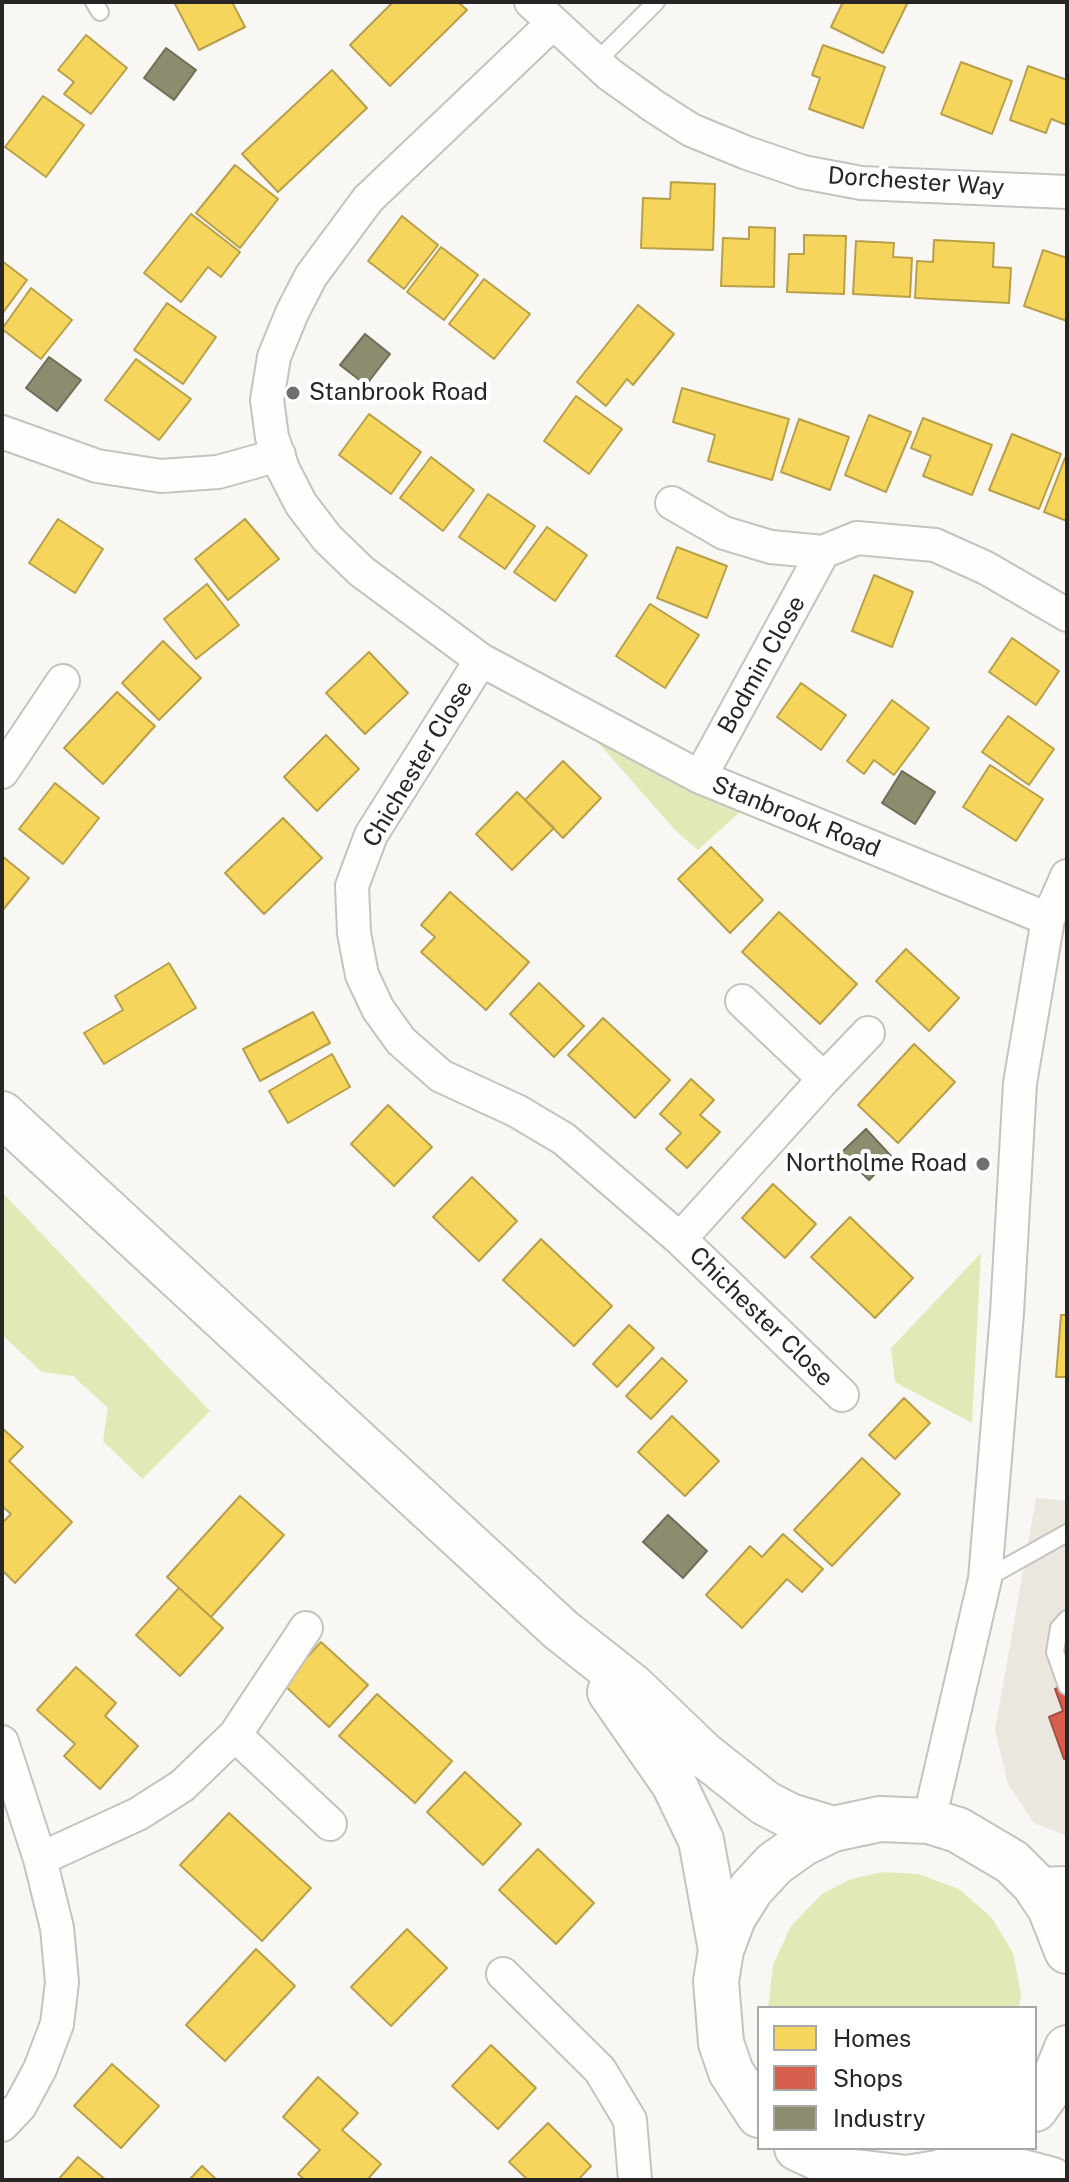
<!DOCTYPE html>
<html>
<head>
<meta charset="utf-8">
<style>
	body { margin:0 }
	#map { position:relative; width:1069px; height:2182px; overflow:hidden; background:#f9f7f4; font-family:"Public Sans",sans-serif }
	canvas { display:block }
	.frame { position:absolute; inset:0; border:4px solid #272624; pointer-events:none }
	.legend { position:absolute; left:757px; top:2006px; width:280px; height:144px; box-sizing:border-box; background:#fff; border:2px solid #a9a8a7; margin:0; padding:10px 14px; list-style:none; font-size:24px; color:#272624 }
	.legend li { display:flex; align-items:center; gap:16px; height:40px }
	.legend b { width:40px; border:2px solid #a9a8a7 }
</style>
</head>
<body>
<div id="map">
<canvas width="1069" height="2182"></canvas>
<div class="frame"></div>
<ul class="legend">
<li><b style="height:22px;background:#f6d55c"></b>Homes</li>
<li><b style="height:22px;background:#d6604d"></b>Shops</li>
<li><b style="height:22px;background:#8c8c6e"></b>Industry</li>
</ul>
</div>
<script>
const ctx = document.querySelector('canvas').getContext('2d');
ctx.lineJoin = 'round';
function fill(path, color) { ctx.fillStyle = color; ctx.fill(path, 'evenodd'); }
const poly = rows => new Path2D(rows.map(r => 'M' + r).join(''));
function trace(path, color, width, dash) { ctx.strokeStyle = color; ctx.lineWidth = width; ctx.lineCap = dash ? 'butt' : 'round'; ctx.setLineDash(dash || []); ctx.stroke(path); }
function write(font, color, halo, rows, align = 'center') {
  ctx.font = font + ' "Public Sans",sans-serif'; ctx.lineWidth = 8; ctx.setLineDash([]); ctx.textBaseline = 'middle'; ctx.strokeStyle = halo; ctx.fillStyle = color; for (const [text, x, y, turn = 0] of rows) {
    ctx.save(); ctx.translate(x, y); ctx.rotate((+turn || 0) * Math.PI / 180); ctx.textAlign = isNaN(turn) ? turn : align; if (halo) ctx.strokeText(text, 0, 0); ctx.fillText(text, 0, 0); ctx.restore();
  }
}
fill(poly([
	[1036,1498,1067,1501,1067,1836,1034,1823,1008,1784,995,1730]
]), '#ebe7df');
fill(poly([
	[564,704,754,799,698,850,676,831],
	[2,1192,210,1411,142,1479,103,1441,108,1408,73,1376,42,1372,2,1335],
	[981,1253,972,1423,895,1382,891,1348],
	[884,1872,918,1874,959,1889,992,1918,1013,1953,1021,1994,1019,2008,768,2008,773,1965,791,1926,822,1894,851,1879]
]), '#e2e9b6');
const homes = poly([
	[174,2,232,2,245,27,199,50,174,2],
	[393,2,458,2,467,10,390,86,350,45,393,2],
	[843,2,908,2,883,53,831,27,843,2],
	[86,35,127,68,91,114,64,94,74,82,58,70,86,35],
	[823,45,885,67,863,128,809,109,820,78,812,75,823,45],
	[961,62,1012,81,992,134,941,114,961,62],
	[1028,66,1067,80,1067,125,1051,119,1046,133,1010,120,1028,66],
	[332,70,367,108,278,192,242,154,332,70],
	[43,96,84,125,46,177,5,147,43,96],
	[235,165,278,199,240,248,196,213,235,165],
	[671,182,715,184,713,250,641,248,643,198,670,199,671,182],
	[191,214,240,252,221,277,208,267,181,302,144,273,191,214],
	[402,216,438,245,404,289,368,261,402,216],
	[749,227,775,228,774,287,721,286,723,238,749,239,749,227],
	[804,235,846,236,844,294,787,292,789,254,804,254,804,235],
	[934,240,994,243,993,267,1011,268,1009,303,915,298,917,261,933,262,934,240],
	[856,241,894,243,893,257,912,258,910,297,853,294,856,241],
	[441,247,478,275,444,320,407,292,441,247],
	[1043,250,1067,258,1067,321,1024,306,1043,250],
	[2,261,27,280,2,314,2,261],
	[484,279,530,314,494,359,449,324,484,279],
	[31,288,72,320,41,359,2,329,31,288],
	[167,303,216,337,183,384,134,350,167,303],
	[638,305,674,334,633,385,627,379,606,406,577,382,638,305],
	[136,359,191,399,159,440,105,400,136,359],
	[682,388,789,419,772,480,708,461,715,435,673,422,682,388],
	[576,396,622,429,589,474,544,441,576,396],
	[369,414,421,452,391,494,339,455,369,414],
	[869,415,911,432,886,492,845,475,869,415],
	[923,418,992,445,972,495,923,476,931,456,911,448,923,418],
	[799,419,849,437,830,490,781,472,799,419],
	[1012,434,1061,454,1039,509,989,490,1012,434],
	[431,457,474,490,443,531,400,498,431,457],
	[1065,458,1067,459,1067,521,1044,512,1065,458],
	[488,494,535,526,505,569,459,537,488,494],
	[58,519,103,549,75,593,29,563,58,519],
	[245,519,279,559,228,600,195,559,245,519],
	[547,527,587,555,555,601,514,572,547,527],
	[677,547,727,566,707,618,657,598,677,547],
	[874,575,913,592,892,647,852,631,874,575],
	[207,584,239,625,196,659,164,619,207,584],
	[650,604,699,635,665,688,616,656,650,604],
	[1012,638,1059,671,1036,705,989,672,1012,638],
	[163,641,201,678,159,720,122,683,163,641],
	[369,652,408,693,365,734,326,693,369,652],
	[801,683,846,715,821,750,777,717,801,683],
	[117,692,155,726,103,784,64,748,117,692],
	[892,700,929,728,894,775,874,760,864,774,847,761,892,700],
	[1008,716,1054,749,1029,785,982,752,1008,716],
	[326,735,359,769,317,811,284,777,326,735],
	[563,761,601,798,563,838,525,800,563,761],
	[990,765,1043,799,1016,841,963,807,990,765],
	[55,783,99,818,63,864,19,829,55,783],
	[517,792,554,828,512,870,476,834,517,792],
	[283,818,322,858,264,914,225,873,283,818],
	[711,847,763,900,730,933,678,879,711,847],
	[2,856,29,878,2,911,2,856],
	[450,892,529,962,486,1010,421,952,435,937,421,925,450,892],
	[779,912,857,984,820,1024,742,952,779,912],
	[906,949,959,998,929,1031,876,981,906,949],
	[169,963,196,1008,104,1064,84,1033,123,1010,115,996,169,963],
	[539,983,584,1026,554,1057,510,1014,539,983],
	[313,1012,330,1043,260,1081,243,1049,313,1012],
	[603,1018,670,1080,635,1118,568,1055,603,1018],
	[914,1044,955,1082,898,1143,858,1105,914,1044],
	[332,1054,350,1087,288,1123,269,1091,332,1054],
	[691,1079,714,1100,700,1115,720,1132,687,1168,666,1149,681,1133,660,1114,691,1079],
	[388,1105,432,1147,394,1186,351,1144,388,1105],
	[472,1177,517,1221,479,1261,433,1217,472,1177],
	[773,1184,816,1224,785,1258,742,1218,773,1184],
	[850,1217,913,1278,875,1318,811,1257,850,1217],
	[541,1239,612,1306,574,1346,503,1280,541,1239],
	[1061,1315,1067,1315,1067,1377,1056,1377,1061,1315],
	[629,1325,654,1348,617,1387,593,1364,629,1325],
	[662,1358,687,1381,651,1419,626,1396,662,1358],
	[904,1398,930,1423,895,1459,869,1435,904,1398],
	[672,1416,719,1461,685,1496,638,1452,672,1416],
	[2,1428,23,1447,9,1461,72,1522,15,1583,2,1570,2,1523,11,1514,2,1506,2,1428],
	[862,1458,900,1494,832,1566,794,1530,862,1458],
	[240,1496,284,1535,211,1617,167,1577,240,1496],
	[783,1534,823,1569,802,1592,787,1579,742,1628,706,1595,750,1546,762,1557,783,1534],
	[179,1588,223,1628,180,1676,136,1635,179,1588],
	[321,1642,368,1685,329,1727,283,1684,321,1642],
	[76,1667,116,1703,105,1716,138,1746,100,1789,64,1756,75,1744,37,1710,76,1667],
	[377,1694,452,1761,415,1803,339,1736,377,1694],
	[465,1772,521,1824,483,1865,427,1812,465,1772],
	[229,1813,311,1888,262,1941,180,1865,229,1813],
	[538,1849,594,1903,556,1944,499,1890,538,1849],
	[407,1929,447,1968,391,2026,351,1987,407,1929],
	[256,1949,295,1986,225,2061,186,2025,256,1949],
	[491,2045,536,2088,498,2129,452,2086,491,2045],
	[112,2064,159,2106,121,2148,74,2106,112,2064],
	[318,2077,358,2113,342,2130,381,2164,367,2180,305,2180,298,2174,320,2150,283,2117,318,2077],
	[548,2123,591,2166,578,2180,528,2180,509,2162,548,2123],
	[78,2157,106,2180,58,2180,78,2157],
	[202,2166,217,2180,189,2180,202,2166]
]);
fill(homes, '#f6d55c');
trace(homes, '#b8a04b', 2);
const shops = poly([
	[1067,1685,1067,1758,1064,1759,1049,1717,1063,1711,1055,1689,1067,1685]
]);
fill(shops, '#d6604d');
trace(shops, '#a24f41', 2);
const industry = poly([
	[166,48,196,70,174,100,144,78,166,48],
	[365,334,390,354,366,385,340,365,365,334],
	[49,357,81,380,57,411,26,388,49,357],
	[902,771,935,792,915,824,882,803,902,771],
	[866,1129,892,1157,869,1180,841,1153,866,1129],
	[668,1515,707,1551,683,1578,643,1542,668,1515]
]);
fill(industry, '#8c8c6e');
trace(industry, '#6e6d58', 2);
const lane = poly([
	[94,2,100,12],
	[596,62,656,2],
	[985,1579,1067,1533],
	[1067,1619,1059,1628,1055,1652,1067,1686]
]);
const street = poly([
	[531,2,609,74,655,107,691,130,747,153,803,172,861,183,1067,192],
	[552,24,368,199,311,276,292,313,274,357,267,400,272,437,283,469,301,504,327,538,361,571,481,660,700,777,1048,919],
	[2,432,97,466,161,476,218,472,279,455],
	[672,503,724,533,771,547,823,552],
	[481,660,371,835,352,886,354,933,362,975,378,1009,401,1041,441,1076,517,1111,564,1139,680,1239,842,1395],
	[2,772,63,681],
	[700,777,823,552,857,538,935,545,986,568,1067,615],
	[824,1079,868,1033],
	[680,1239,824,1079,742,1001],
	[235,1735,330,1824],
	[2,1742,40,1859,57,1928,62,1982,57,2024,40,2069,20,2106,2,2125],
	[929,1821,985,1579,1007,1313,1020,1083,1048,919,1067,876],
	[40,1859,138,1814,182,1786,235,1735,306,1628],
	[1034,1884,1067,1883],
	[503,1974,600,2070,630,2120,635,2180]
]);
const highway = poly([
	[2,1114,561,1630,632,1686,703,1754,765,1803,790,1816,833,1829],
	[610,1692,674,1784,701,1840,721,1950],
	[1035,2109,1052,2085,1067,2048],
	[759,2115,731,2072,721,2043,716,1981,721,1950,733,1918,751,1889,774,1864,802,1844,833,1829,880,1819,929,1821,958,1830,1012,1862,1034,1884,1050,1908,1067,1951],
	[797,2148,846,2171,907,2178,938,2173,972,2161,993,2148],
	[956,2172,1007,2168,1052,2180]
]);
trace(lane, '#c4c3c0', 20);
trace(street, '#c4c3c0', 36);
trace(highway, '#c4c3c0', 48);
trace(lane, '#fefefd', 16);
trace(street, '#fefefd', 32);
trace(highway, '#fefefd', 44);
for (const [x, y, r, color] of [
	[293,393,8,"#706f6d"],
	[983,1164,8,"#706f6d"]
]) { const dot = new Path2D(); dot.arc(x, y, r, 0, 2 * Math.PI); ctx.fillStyle = color; ctx.fill(dot); trace(dot, '#fff', 3); }
write('24px', '#272624', '#fff', [
	["Dorchester Way",916,182,4],
	["Bodmin Close",762,665,-61],
	["Chichester Close",418,764,-59],
	["Stanbrook Road",796,817,22],
	["Chichester Close",761,1317,44]
]);
write('24px', '#272624', '#fff', [
	["Stanbrook Road",309,393],
	["Northolme Road",967,1164,"right"]
], 'left');
</script>
</body>
</html>
